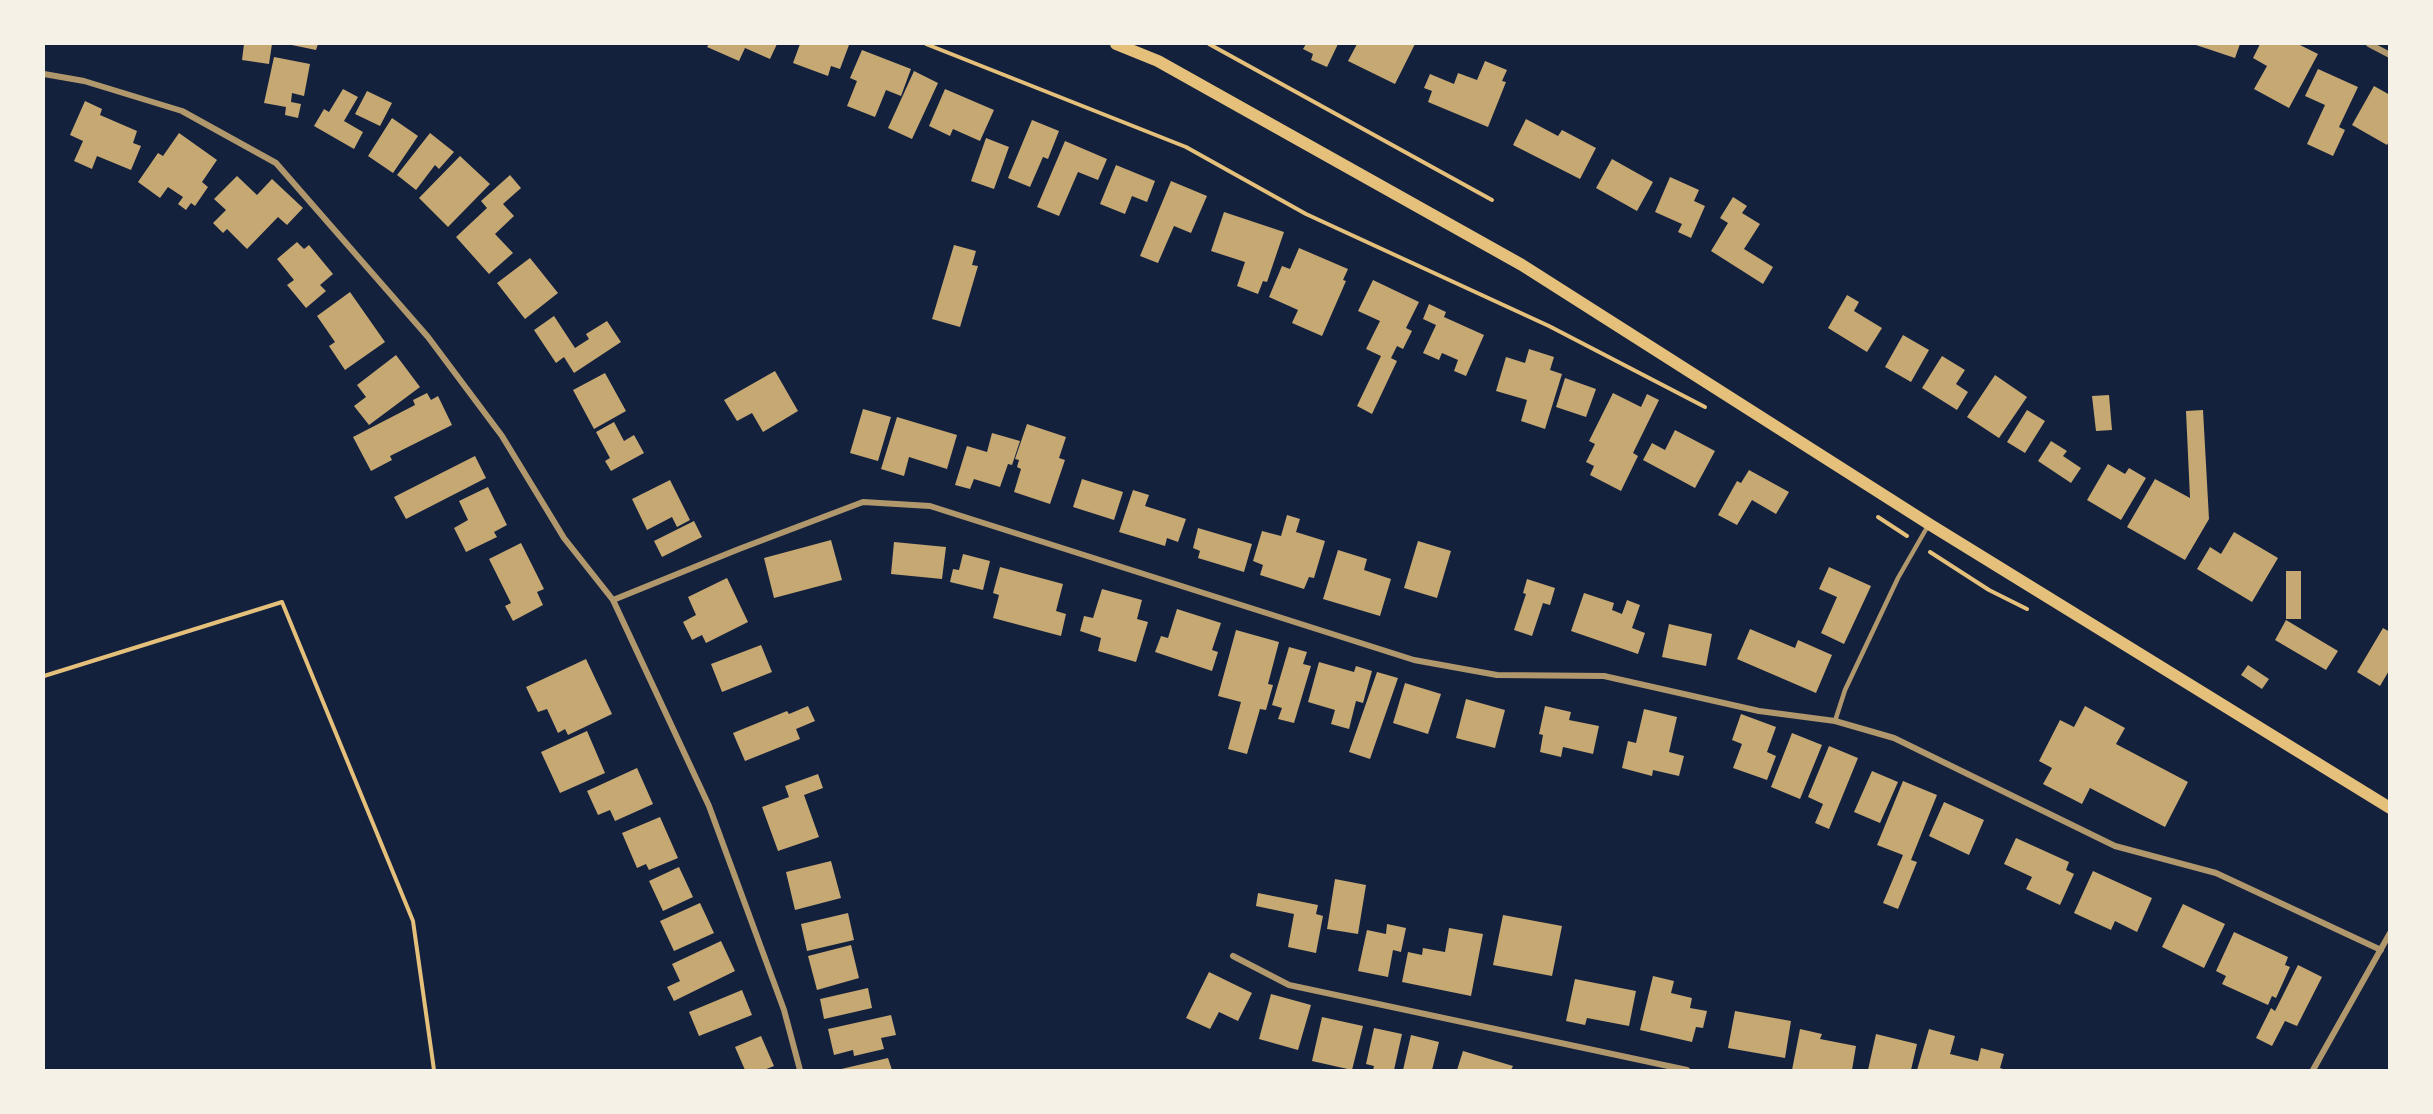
<!DOCTYPE html>
<html>
<head>
<meta charset="utf-8">
<style>
	body { margin:0 }
	#map { position:relative; width:2433px; height:1114px; overflow:hidden; background:#14213d; font-family:"DejaVu Sans",sans-serif }
	canvas { display:block }
	.frame { position:absolute; inset:0; border:45px solid #f6f1e7; pointer-events:none }
</style>
</head>
<body>
<div id="map">
<canvas width="2433" height="1114"></canvas>
<div class="frame"></div>
</div>
<script>
const ctx = document.querySelector('canvas').getContext('2d');
ctx.lineJoin = 'round';
function fill(path, color) { ctx.fillStyle = color; ctx.fill(path, 'evenodd'); }
const poly = rows => new Path2D(rows.map(r => 'M' + r).join(''));
function trace(path, color, width, dash) { ctx.strokeStyle = color; ctx.lineWidth = width; ctx.lineCap = dash ? 'butt' : 'round'; ctx.setLineDash(dash || []); ctx.stroke(path); }
fill(poly([
	[244,44,272,44,269,64,242,60],
	[287,44,318,44,316,50],
	[709,44,777,44,770,59,745,48,739,61,707,47],
	[800,44,845,44,849,45,840,69,831,66,828,76,793,63],
	[1306,44,1338,44,1327,67,1311,60,1313,54,1303,49],
	[1357,44,1415,44,1395,84,1348,61],
	[2193,44,2240,44,2235,58],
	[2260,44,2298,44,2318,54,2289,108,2254,89,2267,66,2253,58],
	[862,50,911,69,901,96,886,90,875,117,847,106,857,81,850,78],
	[274,57,310,64,304,96,292,93,291,102,301,104,298,118,285,115,286,107,264,103],
	[1485,61,1507,70,1502,81,1506,82,1488,127,1428,102,1432,91,1424,88,1430,74,1454,84,1458,73,1477,80],
	[2318,69,2358,87,2339,127,2345,130,2333,156,2307,144,2325,105,2305,96],
	[914,71,938,83,912,139,888,128],
	[2374,86,2390,95,2390,140,2387,145,2352,125],
	[343,89,358,97,344,121,363,132,354,149,314,126,324,109,329,112],
	[945,89,994,110,980,141,953,129,950,136,929,126],
	[367,91,392,103,380,126,355,114],
	[85,101,102,109,100,115,137,131,133,143,141,146,131,170,97,156,92,169,74,161,83,141,70,135],
	[392,118,418,136,393,173,368,156],
	[1526,119,1558,136,1562,130,1596,148,1580,179,1513,145],
	[1032,120,1059,131,1048,159,1043,157,1030,187,1008,178],
	[179,133,217,160,202,182,208,187,195,206,191,203,186,210,178,204,183,197,168,187,160,198,138,182,158,153,163,156],
	[430,133,454,152,439,169,435,165,416,190,397,175],
	[986,138,1009,147,994,189,971,181],
	[1065,141,1107,159,1098,180,1078,172,1059,216,1037,207],
	[460,156,490,184,448,227,419,198],
	[1612,159,1653,182,1637,211,1596,188],
	[1116,165,1155,181,1147,202,1132,196,1125,214,1100,204],
	[510,175,521,188,503,204,514,216,495,234,513,253,489,274,456,237,487,208,481,201],
	[237,176,257,195,272,179,303,208,287,225,278,217,247,249,227,229,223,233,213,223,226,210,214,199],
	[1670,177,1699,190,1694,201,1705,206,1691,238,1678,232,1682,224,1655,212],
	[1171,181,1207,196,1191,233,1174,226,1158,263,1140,256],
	[1733,197,1747,206,1742,213,1760,224,1744,249,1773,267,1763,284,1711,251,1728,223,1720,218],
	[1224,212,1284,232,1267,282,1263,281,1258,294,1237,286,1245,262,1211,251],
	[297,242,304,249,309,245,333,274,320,285,326,291,306,308,287,285,294,280,277,259],
	[954,245,976,251,972,265,978,266,960,327,932,319],
	[1299,248,1348,269,1343,280,1346,281,1322,336,1292,323,1298,310,1269,297,1282,266,1290,269],
	[530,258,558,293,525,319,497,283],
	[1373,280,1419,302,1406,328,1412,331,1403,349,1397,346,1391,358,1397,361,1372,414,1357,406,1381,356,1366,349,1380,321,1358,311],
	[350,292,385,342,345,370,329,346,335,342,317,316],
	[1847,295,1859,302,1854,311,1882,328,1867,352,1828,328],
	[1429,304,1446,312,1444,317,1484,335,1466,376,1454,371,1458,360,1442,353,1439,360,1423,353,1436,325,1423,319],
	[554,316,575,348,589,339,586,334,607,321,621,342,574,373,564,357,556,363,534,330],
	[1903,335,1929,350,1911,382,1885,367],
	[1529,349,1554,357,1550,370,1562,374,1545,429,1521,421,1527,400,1496,391,1506,357,1525,363],
	[396,355,420,387,369,425,354,406,366,397,357,385],
	[1942,356,1965,370,1956,384,1968,392,1957,410,1922,388],
	[775,371,798,411,763,432,752,413,737,421,724,400],
	[605,373,626,411,594,429,573,390],
	[1995,375,2027,397,1999,438,1967,417],
	[1565,378,1596,389,1586,417,1556,407],
	[427,393,431,400,438,396,452,425,390,456,392,460,371,471,353,437,415,405,413,400],
	[1613,393,1641,407,1647,394,1659,400,1633,453,1638,456,1621,491,1590,475,1594,466,1586,462,1595,444,1589,441],
	[2109,395,2112,430,2096,431,2092,396],
	[863,409,891,417,878,461,850,453],
	[2027,410,2045,421,2025,453,2007,442],
	[2203,410,2209,519,2185,560,2127,527,2155,479,2190,498,2186,411],
	[897,417,957,435,947,469,909,457,904,476,881,469],
	[614,422,624,441,634,435,644,453,611,471,605,461,610,458,596,432],
	[1027,424,1066,437,1059,458,1065,460,1050,504,1014,492,1021,469,1017,467,1019,460,1015,459],
	[1675,430,1715,451,1695,488,1643,460,1652,443,1665,450],
	[992,433,1020,441,1012,465,1008,464,1000,487,974,479,970,489,955,485,967,446,987,452],
	[2051,441,2067,451,2063,456,2081,468,2071,483,2038,461],
	[475,456,486,478,406,519,394,497],
	[2108,464,2125,474,2129,468,2146,478,2121,520,2087,500],
	[1749,470,1789,492,1776,514,1752,500,1737,525,1718,515,1737,481,1741,483],
	[1082,479,1123,492,1114,520,1073,507],
	[670,480,690,520,677,527,672,517,647,530,632,499],
	[488,487,507,525,494,532,497,537,466,552,454,528,468,520,459,501],
	[1133,490,1149,495,1145,506,1186,519,1178,542,1167,538,1165,546,1119,532],
	[1287,515,1300,519,1296,532,1325,541,1314,578,1309,577,1304,589,1260,575,1263,565,1253,561,1262,531,1281,536],
	[694,521,702,537,662,557,654,541],
	[1198,528,1252,544,1244,572,1198,558,1200,551,1193,548],
	[2234,532,2278,558,2252,602,2197,569,2210,547,2221,554],
	[831,540,842,580,774,598,764,558],
	[1418,541,1451,551,1437,598,1404,588],
	[894,542,946,547,942,579,891,574],
	[521,543,544,589,537,592,543,605,513,621,505,606,511,603,489,559],
	[1338,550,1367,559,1364,570,1391,579,1380,616,1323,599],
	[963,554,990,561,983,590,950,582,953,569,959,570],
	[1000,567,1063,584,1056,611,1066,614,1061,636,993,618,999,595,993,593],
	[1829,567,1871,586,1844,644,1821,633,1837,597,1819,589],
	[2286,571,2301,571,2301,619,2286,619],
	[727,578,748,622,706,643,702,635,692,640,683,622,696,615,688,597],
	[1527,579,1555,588,1550,605,1543,603,1532,636,1514,630,1526,594,1523,593],
	[1102,589,1142,600,1137,619,1148,622,1136,662,1098,651,1101,638,1080,631,1084,616,1093,618],
	[1584,593,1614,603,1612,610,1622,614,1627,600,1640,605,1632,628,1645,633,1638,654,1571,631],
	[1177,609,1221,623,1212,650,1218,652,1212,671,1155,652,1161,636,1168,638],
	[2286,620,2338,651,2326,670,2275,640],
	[1669,624,1712,634,1706,666,1662,657],
	[2383,628,2390,632,2390,669,2380,686,2357,672],
	[1750,629,1795,648,1798,640,1832,655,1816,693,1737,659],
	[1236,630,1279,642,1268,684,1273,685,1266,710,1260,709,1247,754,1228,749,1241,702,1218,696],
	[761,645,772,672,722,692,711,664],
	[1289,647,1307,652,1303,664,1311,666,1294,723,1278,719,1282,708,1272,705],
	[586,659,612,714,568,735,565,729,558,733,547,709,538,712,526,687],
	[1319,662,1354,672,1356,666,1372,671,1363,703,1356,701,1349,729,1331,724,1335,710,1308,702],
	[2248,665,2269,679,2262,689,2241,675],
	[1377,672,1398,678,1370,759,1349,752],
	[1405,683,1441,694,1428,734,1393,723],
	[1466,699,1505,710,1495,748,1456,738],
	[808,706,815,721,796,729,800,739,745,761,733,733,787,711,789,714],
	[1545,706,1571,712,1569,720,1599,726,1593,754,1563,747,1561,757,1540,752,1543,735,1539,734],
	[2085,706,2125,728,2116,744,2188,782,2165,827,2090,788,2082,804,2043,784,2052,768,2039,761,2060,720,2074,727],
	[1644,709,1677,717,1669,752,1684,756,1679,776,1653,770,1652,776,1622,768,1628,741,1636,743],
	[1741,714,1776,727,1767,752,1776,756,1767,780,1733,768,1742,744,1732,740],
	[587,731,605,773,560,793,541,752],
	[1792,733,1822,745,1800,799,1771,787],
	[1829,746,1858,758,1829,829,1815,823,1823,804,1808,797],
	[637,768,653,804,615,821,610,810,598,815,587,791],
	[1872,771,1898,782,1880,823,1854,812],
	[818,774,823,788,804,795,819,837,778,851,762,807,789,797,785,786],
	[1903,781,1937,795,1911,860,1917,862,1898,909,1883,903,1903,855,1877,845],
	[1944,802,1984,820,1969,855,1929,836],
	[660,817,678,858,649,870,646,864,637,868,622,833],
	[2016,838,2069,862,2066,870,2074,874,2060,905,2026,889,2032,877,2004,864],
	[831,861,841,898,795,910,786,872],
	[679,867,693,897,663,911,649,881],
	[2093,871,2152,898,2137,932,2115,921,2111,930,2074,913],
	[1335,879,1366,885,1358,934,1327,929],
	[1258,893,1318,905,1316,914,1323,916,1316,953,1288,947,1294,914,1256,906],
	[700,903,714,933,674,951,660,921],
	[2183,904,2225,924,2204,968,2162,947],
	[848,913,854,940,807,951,801,924],
	[1503,915,1562,926,1552,976,1493,965],
	[1387,924,1406,928,1401,952,1393,950,1388,977,1358,971,1367,930,1386,934],
	[1449,928,1483,934,1471,996,1402,982,1408,952,1422,955,1423,948,1445,952],
	[2234,932,2288,957,2285,965,2290,967,2276,998,2272,996,2268,1005,2222,984,2226,976,2216,971],
	[721,941,735,971,674,1001,667,987,680,981,672,964],
	[851,945,859,978,817,990,808,956],
	[2298,965,2322,977,2297,1026,2285,1021,2272,1046,2256,1038,2271,1008,2275,1011],
	[1209,972,1252,993,1238,1021,1219,1012,1210,1029,1186,1018],
	[1653,976,1674,981,1671,993,1692,998,1690,1008,1707,1011,1703,1028,1696,1027,1692,1042,1640,1030],
	[1575,979,1636,991,1629,1026,1587,1018,1585,1025,1566,1021],
	[868,988,872,1008,824,1019,820,999],
	[742,990,752,1015,699,1036,689,1012],
	[1271,994,1311,1005,1298,1050,1259,1039],
	[1735,1011,1791,1021,1785,1058,1728,1048],
	[891,1015,896,1035,881,1038,884,1049,854,1056,853,1050,834,1055,828,1029],
	[1322,1017,1363,1026,1352,1070,1312,1061],
	[1374,1028,1402,1034,1394,1070,1373,1070,1374,1066,1366,1064],
	[1800,1029,1822,1034,1820,1039,1856,1046,1852,1070,1792,1070],
	[1929,1029,1955,1036,1950,1054,1978,1061,1981,1048,2004,1054,2000,1068,2006,1070,1917,1070],
	[1876,1034,1917,1044,1911,1070,1868,1070],
	[1411,1035,1439,1042,1432,1070,1403,1070],
	[761,1036,774,1066,764,1070,745,1070,735,1047],
	[1463,1051,1513,1066,1511,1070,1457,1070],
	[888,1058,892,1070,837,1070]
]), '#c6a872');
trace(poly([
	[926,44,1186,147,1306,214,1549,326,1705,407],
	[1209,44,1492,200],
	[1878,517,1907,536],
	[1930,552,1989,590,2027,609],
	[44,676,282,602,413,921,434,1070]
]), '#e5c07b', 4);
trace(poly([
	[1835,721,1845,690,1898,578,1929,524]
]), '#b1986c', 4.5);
trace(poly([
	[2369,44,2390,55],
	[44,74,84,81,182,111,276,163,428,337,502,436,564,538,613,600,709,806,784,1010,800,1070],
	[613,600,739,549,863,502,930,506,1414,660,1497,675,1604,676,1759,711,1835,721,1894,738,2115,846,2216,873,2381,950],
	[1233,956,1289,985,1687,1070],
	[2313,1070,2390,933]
]), '#b1986c', 6);
trace(poly([
	[1116,44,1158,61,1522,265,1929,524,2390,808]
]), '#e5c07b', 12);
</script>
</body>
</html>
